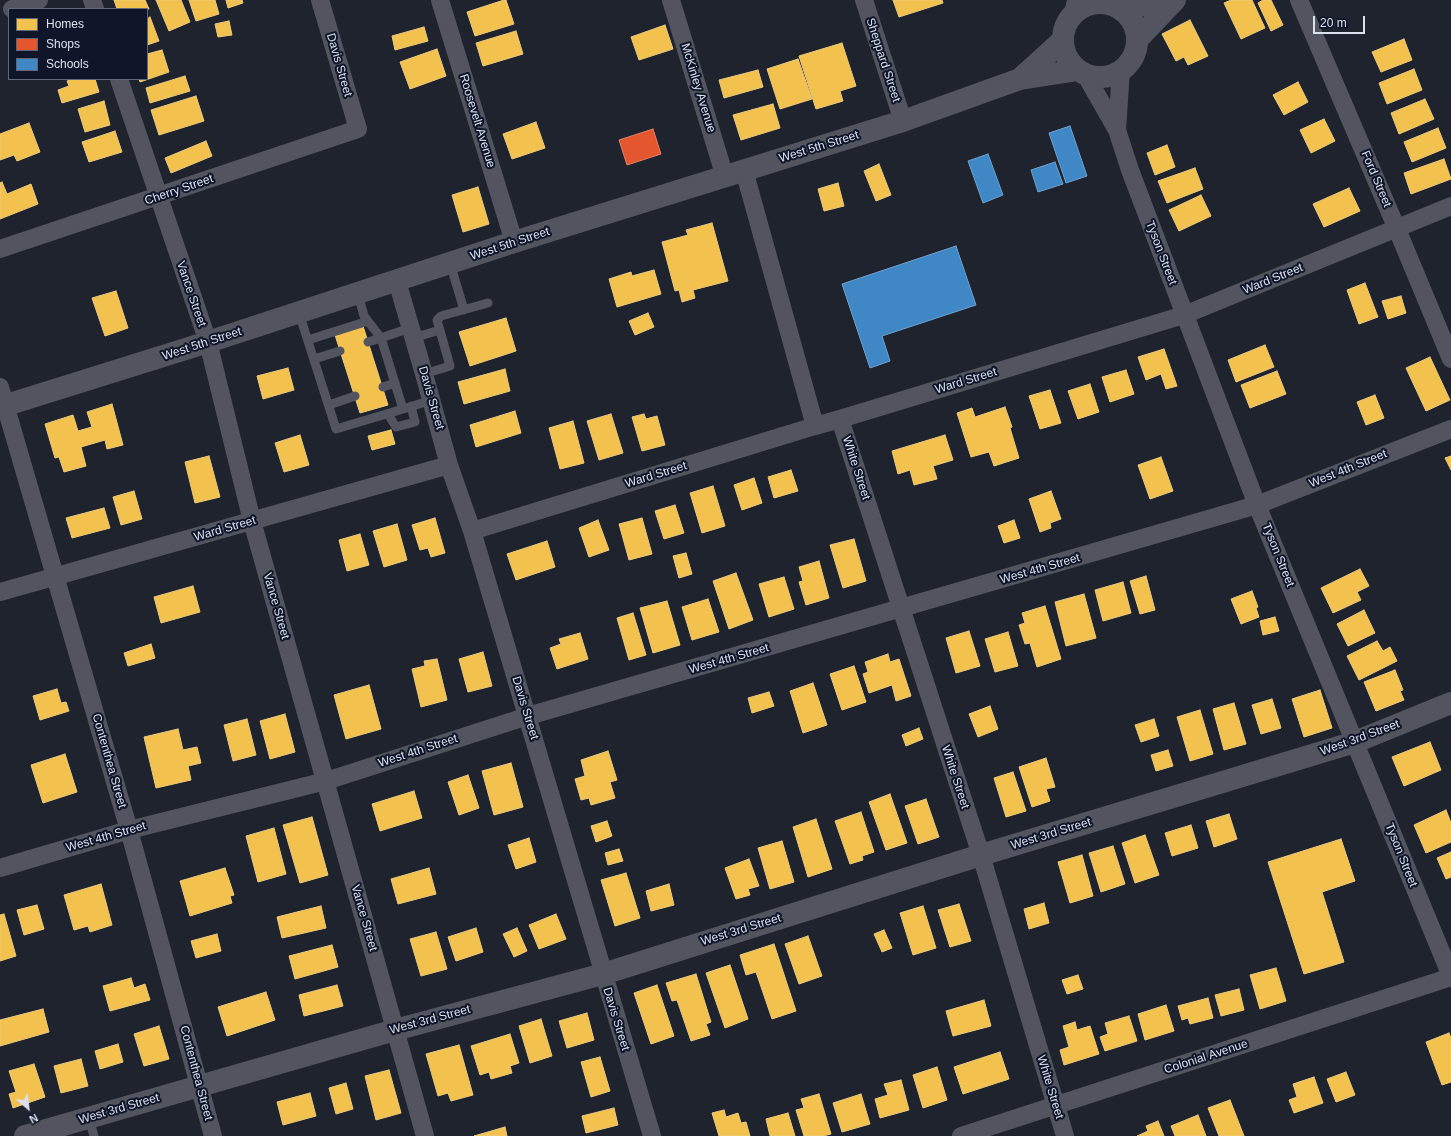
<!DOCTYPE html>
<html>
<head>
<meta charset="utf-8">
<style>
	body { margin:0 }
	#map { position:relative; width:1451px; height:1136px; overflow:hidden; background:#1f232d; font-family:Arial,sans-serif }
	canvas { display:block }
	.legend { position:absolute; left:8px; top:8px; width:140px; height:72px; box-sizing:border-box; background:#101629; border:1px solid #616778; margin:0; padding:5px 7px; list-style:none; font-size:12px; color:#dbe0ee }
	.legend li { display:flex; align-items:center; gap:8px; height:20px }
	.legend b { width:20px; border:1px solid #616778 }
	.north { position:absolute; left:8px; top:1088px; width:40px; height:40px; -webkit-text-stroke:3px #101629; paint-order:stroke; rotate:152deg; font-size:11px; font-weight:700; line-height:16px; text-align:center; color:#dbe0ee }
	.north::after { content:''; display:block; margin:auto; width:14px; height:18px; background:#dbe0ee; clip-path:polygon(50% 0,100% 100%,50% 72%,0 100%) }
	.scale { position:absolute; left:1313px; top:16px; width:52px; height:18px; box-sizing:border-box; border:2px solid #dbe0ee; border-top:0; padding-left:5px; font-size:12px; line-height:14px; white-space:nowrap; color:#dbe0ee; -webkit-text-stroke:3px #101629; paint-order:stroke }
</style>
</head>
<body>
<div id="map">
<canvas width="1451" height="1136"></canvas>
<ul class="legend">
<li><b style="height:11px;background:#f2c14e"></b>Homes</li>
<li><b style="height:11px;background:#e4572e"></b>Shops</li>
<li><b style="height:11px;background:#3f88c5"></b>Schools</li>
</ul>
<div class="north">N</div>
<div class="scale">20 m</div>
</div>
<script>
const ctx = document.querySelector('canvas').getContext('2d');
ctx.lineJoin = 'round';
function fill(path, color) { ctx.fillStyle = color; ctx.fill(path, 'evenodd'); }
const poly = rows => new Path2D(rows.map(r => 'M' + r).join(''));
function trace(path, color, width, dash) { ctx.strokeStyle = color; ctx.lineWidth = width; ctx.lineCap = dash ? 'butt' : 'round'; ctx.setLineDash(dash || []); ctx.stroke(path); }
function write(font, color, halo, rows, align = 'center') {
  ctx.font = font + ' Arial,sans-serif'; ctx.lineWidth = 4; ctx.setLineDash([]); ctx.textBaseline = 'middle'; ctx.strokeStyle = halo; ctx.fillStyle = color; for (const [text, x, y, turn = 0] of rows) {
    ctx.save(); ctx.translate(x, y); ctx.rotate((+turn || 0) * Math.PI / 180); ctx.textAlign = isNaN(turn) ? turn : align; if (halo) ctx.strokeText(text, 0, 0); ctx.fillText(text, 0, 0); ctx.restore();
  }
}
const homes = poly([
	[114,0,145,0,149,9,117,9,114,0],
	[156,0,181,0,190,22,169,31,156,0],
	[189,0,215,0,219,14,196,21,189,0],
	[226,0,242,0,243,3,228,8,226,0],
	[504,0,506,0,514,24,475,36,467,12,504,0],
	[893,0,942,0,943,3,899,17,893,0],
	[1231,0,1252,0,1265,28,1241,39,1224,3,1231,0],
	[1263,0,1271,0,1283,25,1271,31,1258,3,1263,0],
	[150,17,159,41,147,45,147,19,150,17],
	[1190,20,1208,56,1188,65,1184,57,1176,61,1162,34,1190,20],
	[229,21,232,35,218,37,215,24,229,21],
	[665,25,673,49,639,60,631,37,665,25],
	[424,27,428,41,395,50,392,36,424,27],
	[516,31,523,54,483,66,476,43,516,31],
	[1404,39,1412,60,1381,72,1372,52,1404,39],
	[842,43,856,86,840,91,843,101,816,109,799,56,842,43],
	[437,49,446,76,410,89,400,62,437,49],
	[162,50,169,72,140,82,139,79,147,79,147,54,162,50],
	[798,59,812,99,780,109,767,69,798,59],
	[1414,69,1422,90,1387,104,1379,83,1414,69],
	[758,70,763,87,724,98,719,80,758,70],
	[185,76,190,91,150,103,146,88,185,76],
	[74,79,95,79,99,92,62,103,58,90,69,86,67,81,74,79],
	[1298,82,1308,102,1284,115,1273,95,1298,82],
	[196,96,204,121,159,135,151,110,196,96],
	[1425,99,1434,119,1399,134,1391,113,1425,99],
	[104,101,110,125,85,132,78,109,104,101],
	[773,104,780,128,741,140,733,115,773,104],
	[1324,119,1335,141,1311,153,1300,130,1324,119],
	[536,122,545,148,512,159,503,134,536,122],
	[29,123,40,152,17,161,14,155,0,160,0,134,29,123],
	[1438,128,1446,148,1412,162,1404,142,1438,128],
	[115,131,122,152,89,162,82,142,115,131],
	[206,141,212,156,171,173,165,158,206,141],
	[1167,145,1175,167,1155,175,1147,153,1167,145],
	[1444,159,1451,179,1411,194,1404,173,1444,159],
	[879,164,891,195,876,201,864,171,879,164],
	[1195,168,1203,189,1167,203,1158,181,1195,168],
	[2,182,7,194,31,184,38,204,0,219,0,183,2,182],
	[838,183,844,206,824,211,818,189,838,183],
	[478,187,489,224,463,232,452,195,478,187],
	[1349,188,1360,211,1324,227,1313,204,1349,188],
	[1201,195,1211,216,1179,231,1169,210,1201,195],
	[712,223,728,281,693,290,695,298,682,302,679,290,675,291,662,242,688,235,686,230,712,223],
	[654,270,661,294,617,307,609,279,631,272,632,276,654,270],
	[1365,283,1378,317,1359,324,1347,290,1365,283],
	[116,291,128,328,105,336,92,298,116,291],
	[1401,296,1406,313,1388,319,1382,301,1401,296],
	[648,313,654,327,635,335,629,321,648,313],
	[506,318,516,351,470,366,459,332,506,318],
	[363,326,388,405,360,413,335,335,363,326],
	[1265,345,1274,367,1236,382,1228,360,1265,345],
	[1164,349,1177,386,1166,389,1161,374,1146,380,1138,357,1164,349],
	[1430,357,1450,400,1426,411,1406,368,1430,357],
	[288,368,294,390,263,399,257,376,288,368],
	[505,369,510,391,464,404,458,382,505,369],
	[1126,370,1134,394,1110,402,1102,377,1126,370],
	[1277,371,1286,394,1250,408,1241,385,1277,371],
	[1090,384,1099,412,1078,419,1068,391,1090,384],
	[1050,390,1061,423,1040,429,1029,396,1050,390],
	[1375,395,1384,418,1366,425,1357,402,1375,395],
	[112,404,123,445,107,449,105,440,81,447,86,466,64,472,59,457,55,458,45,424,73,415,78,431,92,427,87,412,112,404],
	[1005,407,1012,427,1010,428,1019,458,994,466,989,452,971,457,957,413,972,408,975,417,1005,407],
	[515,411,521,433,476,447,470,425,515,411],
	[611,414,623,453,599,460,587,421,611,414],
	[644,414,646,419,657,416,665,445,642,451,632,417,644,414],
	[573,421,584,463,560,469,549,428,573,421],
	[391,430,395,444,372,450,368,436,391,430],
	[300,435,309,465,284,472,275,443,300,435],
	[945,435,953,460,933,466,937,479,914,485,910,470,898,474,892,451,945,435],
	[209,456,220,497,195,503,185,462,209,456],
	[1451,456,1451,470,1445,458,1451,456],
	[1161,457,1173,491,1150,499,1138,465,1161,457],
	[791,470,798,491,774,498,768,477,791,470],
	[754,478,762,503,742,510,734,485,754,478],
	[713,486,725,526,702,533,690,493,713,486],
	[134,491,142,519,121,525,113,497,134,491],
	[1051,491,1061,519,1050,523,1051,528,1040,532,1029,499,1051,491],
	[675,505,684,533,664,539,655,511,675,505],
	[104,508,110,528,72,538,66,518,104,508],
	[435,518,445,553,431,557,428,548,420,550,412,525,435,518],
	[642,518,652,554,629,560,619,524,642,518],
	[598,520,609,550,589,557,579,528,598,520],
	[1014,520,1020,538,1004,543,998,526,1014,520],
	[397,524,407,560,384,567,373,531,397,524],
	[360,534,369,565,347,571,339,540,360,534],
	[854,539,866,581,843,588,830,545,854,539],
	[547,541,555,567,516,580,507,554,547,541],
	[686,553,692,574,679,578,673,556,686,553],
	[819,561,829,598,806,605,799,582,803,581,799,567,819,561],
	[1360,569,1369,586,1357,592,1361,600,1333,613,1321,588,1360,569],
	[736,573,753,620,729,629,713,581,736,573],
	[1146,576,1155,610,1140,614,1130,581,1146,576],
	[784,577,794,609,769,617,759,584,784,577],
	[1123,582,1131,613,1103,621,1095,590,1123,582],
	[193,586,200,612,161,623,154,597,193,586],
	[1252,591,1258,607,1256,608,1259,617,1241,624,1231,599,1252,591],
	[1084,594,1096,638,1066,646,1055,602,1084,594],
	[708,599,719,632,692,640,682,607,708,599],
	[667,601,680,645,653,653,640,608,667,601],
	[1045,606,1061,659,1037,667,1030,643,1025,644,1019,625,1025,623,1022,613,1045,606],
	[1364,610,1375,633,1348,646,1337,624,1364,610],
	[633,613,646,655,629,660,617,618,633,613],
	[1275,617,1279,631,1263,635,1260,621,1275,617],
	[969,631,980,666,956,673,946,638,969,631],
	[1008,632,1018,666,995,672,985,639,1008,632],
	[580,633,588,659,557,669,550,648,561,644,559,639,580,633],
	[1377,641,1383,651,1390,647,1397,661,1359,680,1347,656,1377,641],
	[151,644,155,658,128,666,124,653,151,644],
	[483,652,492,686,468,692,459,659,483,652],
	[888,654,890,662,899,659,911,696,896,701,892,685,869,693,863,674,868,672,865,662,888,654],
	[437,659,447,700,421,707,412,669,425,666,424,661,437,659],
	[854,666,866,702,842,710,830,674,854,666],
	[1395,670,1403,690,1400,691,1404,700,1376,711,1364,682,1395,670],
	[813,683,827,725,803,733,790,691,813,683],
	[369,685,381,729,346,739,334,695,369,685],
	[57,689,61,703,66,702,69,711,40,720,33,696,57,689],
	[1320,690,1332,728,1304,737,1292,699,1320,690],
	[769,692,774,706,752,713,748,698,769,692],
	[1272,699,1281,728,1261,734,1252,705,1272,699],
	[1234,703,1246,744,1224,750,1213,709,1234,703],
	[990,706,998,729,978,737,969,714,990,706],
	[1200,710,1213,754,1190,761,1177,717,1200,710],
	[285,714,295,752,270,759,260,721,285,714],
	[247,719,256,755,233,761,224,725,247,719],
	[1154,719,1159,736,1141,742,1135,725,1154,719],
	[919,728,923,739,906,746,902,735,919,728],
	[178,729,183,750,197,747,201,763,188,766,191,780,156,788,144,737,178,729],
	[1430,742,1441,770,1404,786,1392,757,1430,742],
	[1168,750,1173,766,1156,771,1151,755,1168,750],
	[608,751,617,780,610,782,615,798,591,805,589,798,581,800,575,779,585,776,581,760,608,751],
	[65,754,77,792,43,803,31,765,65,754],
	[1046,758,1055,787,1046,789,1050,801,1032,807,1019,767,1046,758],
	[511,763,523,807,494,815,482,771,511,763],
	[1013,772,1026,811,1006,817,994,778,1013,772],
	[468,775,479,808,459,815,448,782,468,775],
	[414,791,422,818,380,831,372,804,414,791],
	[890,794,907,843,886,850,869,802,890,794],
	[926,799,939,837,918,844,905,806,926,799],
	[1446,810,1451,823,1451,842,1426,853,1414,825,1446,810],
	[861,812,874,852,862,856,863,860,850,864,835,821,861,812],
	[1229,814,1237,839,1214,847,1206,821,1229,814],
	[312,817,328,875,300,883,283,825,312,817],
	[816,819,832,869,808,877,793,827,816,819],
	[607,821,612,836,596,842,591,826,607,821],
	[1191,825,1198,848,1172,856,1165,833,1191,825],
	[274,828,286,874,258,882,246,836,274,828],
	[1145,835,1159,875,1135,883,1122,843,1145,835],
	[529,838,536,862,516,869,508,845,529,838],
	[1341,839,1355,881,1322,892,1344,962,1304,974,1268,862,1341,839],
	[782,841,794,882,770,889,758,848,782,841],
	[1113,846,1125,884,1101,892,1089,853,1113,846],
	[619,849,623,861,608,865,605,853,619,849],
	[1451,852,1451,877,1446,879,1437,858,1451,852],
	[1082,855,1093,896,1070,903,1058,862,1082,855],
	[749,859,759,886,748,889,750,895,736,899,725,868,749,859],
	[225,868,234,895,230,896,232,903,190,916,180,881,225,868],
	[429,868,436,894,398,904,391,879,429,868],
	[626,873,640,918,615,926,601,880,626,873],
	[101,884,112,925,90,932,88,926,74,930,64,895,101,884],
	[669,884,674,905,651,911,646,891,669,884],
	[1044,903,1049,923,1029,929,1024,909,1044,903],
	[959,904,971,941,950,947,938,910,959,904],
	[37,905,44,929,24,935,17,910,37,905],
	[321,906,326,928,282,938,277,917,321,906],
	[923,906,936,948,913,955,900,913,923,906],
	[4,914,16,956,0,961,0,915,4,914],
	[556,914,566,939,539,949,529,925,556,914],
	[476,928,483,952,456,961,448,937,476,928],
	[517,928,527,951,514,957,503,934,517,928],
	[884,930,892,948,882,952,874,934,884,930],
	[436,932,447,969,421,976,410,939,436,932],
	[217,934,221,951,196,958,191,941,217,934],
	[808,936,822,976,799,984,785,944,808,936],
	[774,944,796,1011,772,1019,756,972,746,975,740,955,774,944],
	[332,945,338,967,295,979,289,956,332,945],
	[730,965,748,1019,725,1028,706,973,730,965],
	[1276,968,1286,1001,1260,1009,1250,975,1276,968],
	[696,974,711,1022,706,1024,710,1035,691,1041,677,1000,672,1001,666,983,696,974],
	[1078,975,1083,989,1067,994,1062,980,1078,975],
	[131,978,134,988,145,984,150,1000,110,1011,103,986,131,978],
	[337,985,343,1006,304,1016,299,995,337,985],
	[657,985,674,1036,651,1044,634,993,657,985],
	[1239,989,1244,1010,1221,1016,1215,995,1239,989],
	[266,992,275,1020,227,1036,218,1007,266,992],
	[1208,998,1213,1018,1190,1024,1188,1018,1182,1020,1178,1006,1208,998],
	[984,1000,991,1026,953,1036,946,1011,984,1000],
	[1166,1005,1174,1031,1145,1040,1138,1014,1166,1005],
	[43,1009,49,1032,0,1046,0,1020,43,1009],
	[587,1013,594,1040,567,1048,559,1021,587,1013],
	[1129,1016,1137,1041,1105,1051,1100,1037,1108,1034,1105,1023,1129,1016],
	[541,1019,552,1056,530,1063,519,1026,541,1019],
	[1075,1022,1077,1030,1090,1026,1099,1054,1064,1065,1060,1050,1069,1047,1063,1026,1075,1022],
	[159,1026,169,1059,144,1066,134,1034,159,1026],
	[1449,1033,1451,1038,1451,1082,1442,1085,1426,1042,1449,1033],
	[510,1034,519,1063,510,1066,512,1073,491,1079,489,1072,480,1075,471,1046,510,1034],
	[118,1044,123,1062,100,1069,95,1051,118,1044],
	[459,1045,473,1095,451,1101,448,1093,438,1096,426,1054,459,1045],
	[1000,1052,1009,1079,963,1094,954,1067,1000,1052],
	[600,1057,610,1091,591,1097,581,1062,600,1057],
	[81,1059,88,1086,61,1093,54,1066,81,1059],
	[34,1064,45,1097,13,1108,9,1094,16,1092,9,1071,34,1064],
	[937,1067,947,1100,923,1108,913,1075,937,1067],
	[389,1070,401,1113,376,1120,365,1076,389,1070],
	[1346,1072,1355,1095,1336,1102,1327,1079,1346,1072],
	[1314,1077,1323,1103,1294,1113,1289,1100,1297,1097,1293,1084,1314,1077],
	[901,1080,909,1110,880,1118,875,1099,888,1095,884,1084,901,1080],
	[346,1083,353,1109,336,1114,329,1088,346,1083],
	[310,1093,316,1116,283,1125,277,1102,310,1093],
	[819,1094,831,1134,823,1136,804,1136,796,1110,804,1108,801,1099,819,1094],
	[861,1094,870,1124,842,1132,833,1103,861,1094],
	[1230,1100,1244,1136,1219,1136,1208,1108,1230,1100],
	[614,1108,618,1125,586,1133,582,1116,614,1108],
	[724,1110,726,1117,738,1113,741,1123,746,1122,750,1136,719,1136,712,1113,724,1110],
	[788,1113,795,1136,770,1136,766,1119,788,1113],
	[1198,1115,1206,1136,1175,1136,1171,1126,1198,1115],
	[1158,1121,1164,1136,1137,1136,1148,1131,1146,1126,1158,1121],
	[505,1127,507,1136,474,1136,505,1127]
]);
fill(homes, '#f2c14e');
trace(homes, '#ebca7e', 1);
const shops = poly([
	[653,129,661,154,627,165,619,140,653,129]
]);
fill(shops, '#e4572e');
trace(shops, '#e18068', 1);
const schools = poly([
	[1070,126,1087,176,1066,183,1049,133,1070,126],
	[988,154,1003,195,983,203,968,161,988,154],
	[1055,162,1063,184,1038,192,1031,170,1055,162],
	[956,246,976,305,882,336,890,361,870,368,842,284,956,246]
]);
fill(schools, '#3f88c5');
trace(schools, '#6ea2d1', 1);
trace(poly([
	[450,263,464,310],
	[358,294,364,316,381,338,368,342],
	[299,313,336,429,403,409],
	[410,328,381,338,403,409,432,400],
	[413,338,440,330],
	[308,340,368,321],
	[314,359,340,351],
	[424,374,450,366,437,320,441,316,488,303],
	[383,387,395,383],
	[329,405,355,396],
	[388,414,396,427,415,422,411,406],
	[89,1118,94,1136]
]), '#52555f', 9);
trace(poly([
	[92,0,95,9],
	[440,0,514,242],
	[671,0,725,177],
	[864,0,903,121],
	[1107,0,1109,4],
	[1299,0,1397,229,1451,359],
	[12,9,39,0],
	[1073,14,1076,0],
	[1085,74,1117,130,1130,170,1257,505,1451,976],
	[119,79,208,342,252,521,425,1136],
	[1117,130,1121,70],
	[744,170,815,426],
	[0,249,358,129,320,0],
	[397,281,424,374,449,465,472,531,652,1136],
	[0,387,129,830,213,1136],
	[840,419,981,855,1065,1136],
	[472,531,815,426,840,419,1184,315,1451,206],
	[0,592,449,465],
	[0,868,129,830,326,781,528,716,1257,505,1451,429],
	[961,1136,1451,977]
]), '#52555f', 18);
trace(poly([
	'1063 40a37 37 0 1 1 74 0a37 37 0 1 1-74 0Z',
	[1121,10,1167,0],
	[1137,40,1175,0],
	[1020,79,1063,40],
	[0,407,208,342,514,242,903,121,1020,79,1078,70],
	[25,1136,395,1030,603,974,981,855,1355,742,1451,703]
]), '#52555f', 22);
write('12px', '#dbe0ee', '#101629', [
	["Sheppard Street",883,60,72],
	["Davis Street",339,65,74],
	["McKinley Avenue",698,88,73],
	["Roosevelt Avenue",477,121,73],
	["West 5th Street",819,147,-17],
	["Ford Street",1376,179,67],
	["Cherry Street",179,190,-19],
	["West 5th Street",510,244,-18],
	["Tyson Street",1161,253,69],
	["Ward Street",1273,279,-22],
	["Vance Street",191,294,71],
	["West 5th Street",202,344,-18],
	["Ward Street",966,381,-17],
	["Davis Street",431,398,74],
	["White Street",856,468,72],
	["West 4th Street",1348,469,-22],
	["Ward Street",656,475,-17],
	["Ward Street",225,529,-16],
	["Tyson Street",1278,555,68],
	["West 4th Street",1040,569,-16],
	["Vance Street",276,606,74],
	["West 4th Street",729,659,-16],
	["Davis Street",525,708,73],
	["West 3rd Street",1360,738,-20],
	["West 4th Street",418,751,-18],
	["Contenthea Street",109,761,74],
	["White Street",955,777,72],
	["West 3rd Street",1051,834,-17],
	["West 4th Street",106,837,-16],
	["Tyson Street",1401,855,68],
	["Vance Street",364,918,74],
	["West 3rd Street",741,930,-17],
	["Davis Street",616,1019,73],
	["West 3rd Street",430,1020,-15],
	["Colonial Avenue",1206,1057,-18],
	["Contenthea Street",196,1073,75],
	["White Street",1050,1087,73],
	["West 3rd Street",119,1109,-16]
]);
</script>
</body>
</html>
